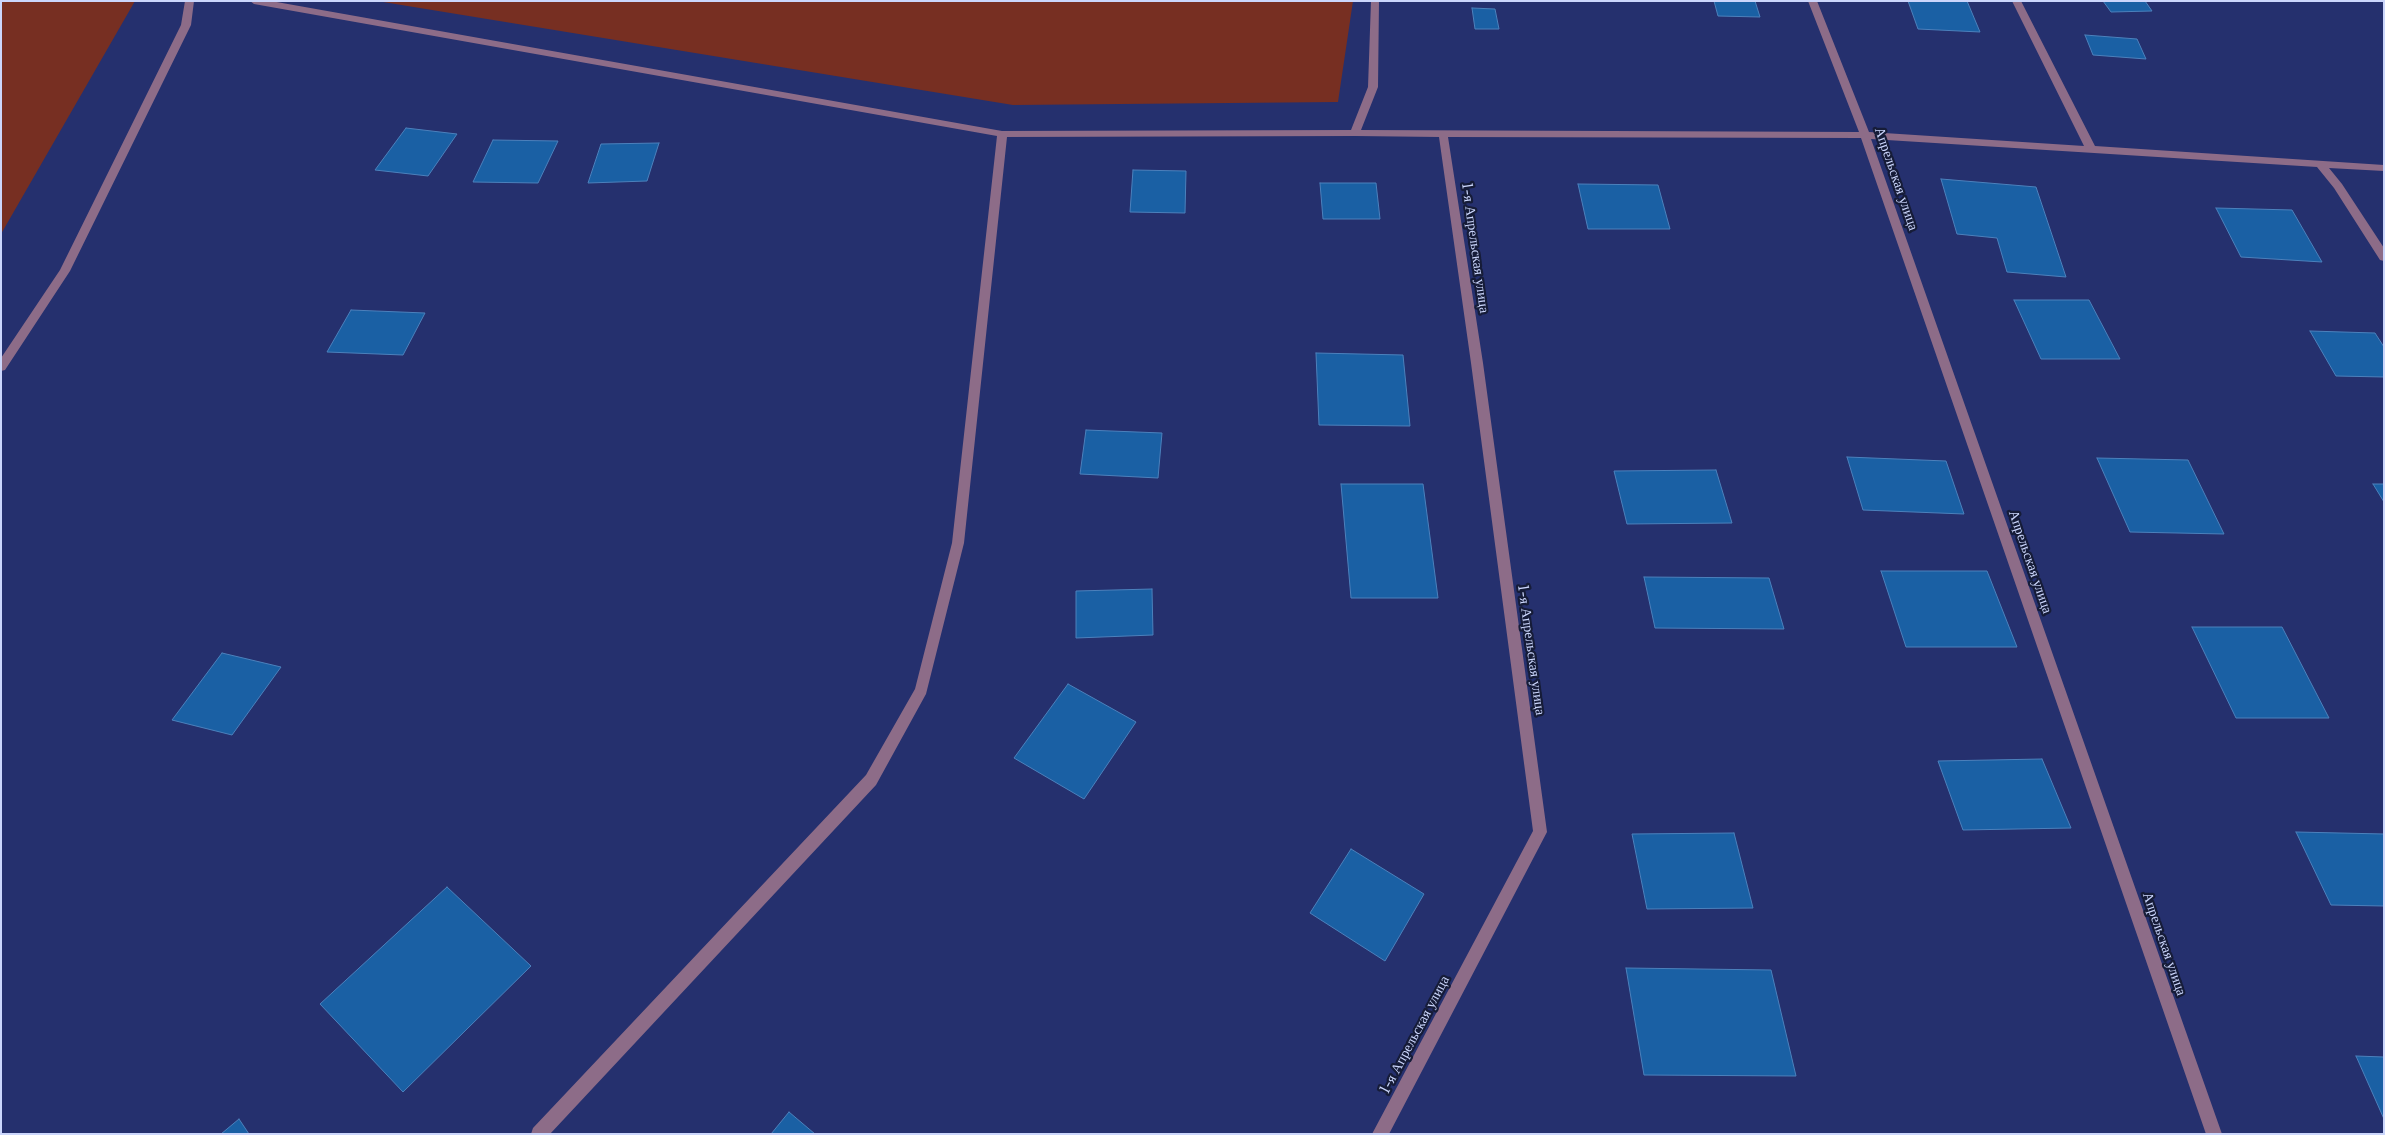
<!DOCTYPE html>
<html>
<head>
<meta charset="utf-8">
<style>
	body { margin:0 }
	#map { position:relative; width:2385px; height:1135px; overflow:hidden; background:#25306e; font-family:"Libre Baskerville",serif }
	canvas { display:block }
	.frame { position:absolute; inset:0; border:2px solid #cbd6fc; pointer-events:none }
</style>
</head>
<body>
<div id="map">
<canvas width="2385" height="1135"></canvas>
<div class="frame"></div>
</div>
<script>
const ctx = document.querySelector('canvas').getContext('2d');
ctx.lineJoin = 'round';
function fill(path, color) { ctx.fillStyle = color; ctx.fill(path, 'evenodd'); }
const poly = rows => new Path2D(rows.map(r => 'M' + r).join(''));
function trace(path, color, width, dash) { ctx.strokeStyle = color; ctx.lineWidth = width; ctx.lineCap = dash ? 'butt' : 'round'; ctx.setLineDash(dash || []); ctx.stroke(path); }
function write(font, color, halo, rows, align = 'center') {
  ctx.font = font + ' "Libre Baskerville",serif'; ctx.lineWidth = 4.5; ctx.setLineDash([]); ctx.textBaseline = 'middle'; ctx.strokeStyle = halo; ctx.fillStyle = color; for (const [text, x, y, turn = 0] of rows) {
    ctx.save(); ctx.translate(x, y); ctx.rotate((+turn || 0) * Math.PI / 180); ctx.textAlign = isNaN(turn) ? turn : align; if (halo) ctx.strokeText(text, 0, 0); ctx.fillText(text, 0, 0); ctx.restore();
  }
}
fill(poly([
	[1,1,135,1,1,234],
	[377,1,1353,1,1338,102,1013,105]
]), '#772f22');
const building = poly([
	[1714,1,1755,1,1760,17,1718,16,1714,1],
	[1908,1,1967,1,1980,32,1918,29,1908,1],
	[2103,1,2145,1,2152,11,2111,12,2103,1],
	[1472,8,1495,9,1499,29,1475,29,1472,8],
	[2085,35,2137,39,2146,59,2093,55,2085,35],
	[406,128,457,134,428,176,375,170,406,128],
	[493,140,558,141,538,183,473,182,493,140],
	[659,143,647,181,588,183,601,144,659,143],
	[1133,170,1186,171,1185,213,1130,212,1133,170],
	[1941,179,2036,187,2066,277,2007,272,1997,238,1957,234,1941,179],
	[1320,183,1376,183,1380,219,1323,219,1320,183],
	[1578,184,1658,185,1670,229,1588,229,1578,184],
	[2216,208,2292,210,2322,262,2241,257,2216,208],
	[2014,300,2089,300,2120,359,2041,359,2014,300],
	[351,310,425,313,403,355,327,352,351,310],
	[2310,331,2375,333,2384,347,2384,377,2336,376,2310,331],
	[1316,353,1403,355,1410,426,1319,425,1316,353],
	[1086,430,1162,433,1158,478,1080,474,1086,430],
	[1847,457,1946,461,1964,514,1863,510,1847,457],
	[2097,458,2188,460,2224,534,2130,532,2097,458],
	[1716,470,1732,523,1627,524,1614,471,1716,470],
	[1341,484,1423,484,1438,598,1351,598,1341,484],
	[2373,484,2384,484,2384,502,2373,484],
	[1881,571,1987,571,2017,647,1906,647,1881,571],
	[1644,577,1769,578,1784,629,1655,628,1644,577],
	[1152,589,1153,635,1076,638,1076,591,1152,589],
	[2192,627,2282,627,2329,718,2236,718,2192,627],
	[222,653,281,667,232,735,172,720,222,653],
	[1068,684,1136,722,1084,799,1014,758,1068,684],
	[2042,759,2071,828,1963,830,1938,761,2042,759],
	[2296,832,2384,834,2384,906,2331,905,2296,832],
	[1734,833,1753,908,1647,909,1632,834,1734,833],
	[1351,849,1424,894,1385,961,1310,913,1351,849],
	[447,887,531,966,403,1092,320,1004,447,887],
	[1626,968,1771,970,1796,1076,1644,1075,1626,968],
	[2356,1056,2384,1057,2384,1119,2356,1056],
	[789,1112,815,1134,771,1134,789,1112],
	[239,1119,249,1134,221,1134,239,1119]
]);
fill(building, '#1a60a4');
trace(building, '#4c81bc', 1);
fill(poly([
	[185,1,194,1,191,25,70,271,5,370,1,371,1,358,60,270,181,25,185,1],
	[250,1,271,1,1002,131,1351,130,1368,87,1371,1,1379,1,1378,87,1361,130,1859,132,1808,1,1817,1,1869,132,2084,146,2012,1,2021,1,2095,146,2384,165,2384,171,2329,168,2342,184,2384,248,2384,261,2380,260,2334,188,2317,167,1871,139,2222,1134,2206,1134,1861,138,1448,137,1483,363,1547,832,1389,1134,1372,1134,1533,831,1471,363,1439,137,1355,136,1007,137,964,543,926,694,876,785,550,1134,531,1134,533,1128,866,775,915,689,952,543,997,136,254,4,250,1]
]), '#8d6c88');
write('14px', '#cbd6fc', '#161c38', [
	["Апрельская улица",1896,179,71],
	["1-я Апрельская улица",1475,248,82],
	["Апрельская улица",2030,562,71],
	["1-я Апрельская улица",1531,650,82],
	["Апрельская улица",2164,944,71],
	["1-я Апрельская улица",1415,1035,-62]
]);
</script>
</body>
</html>
